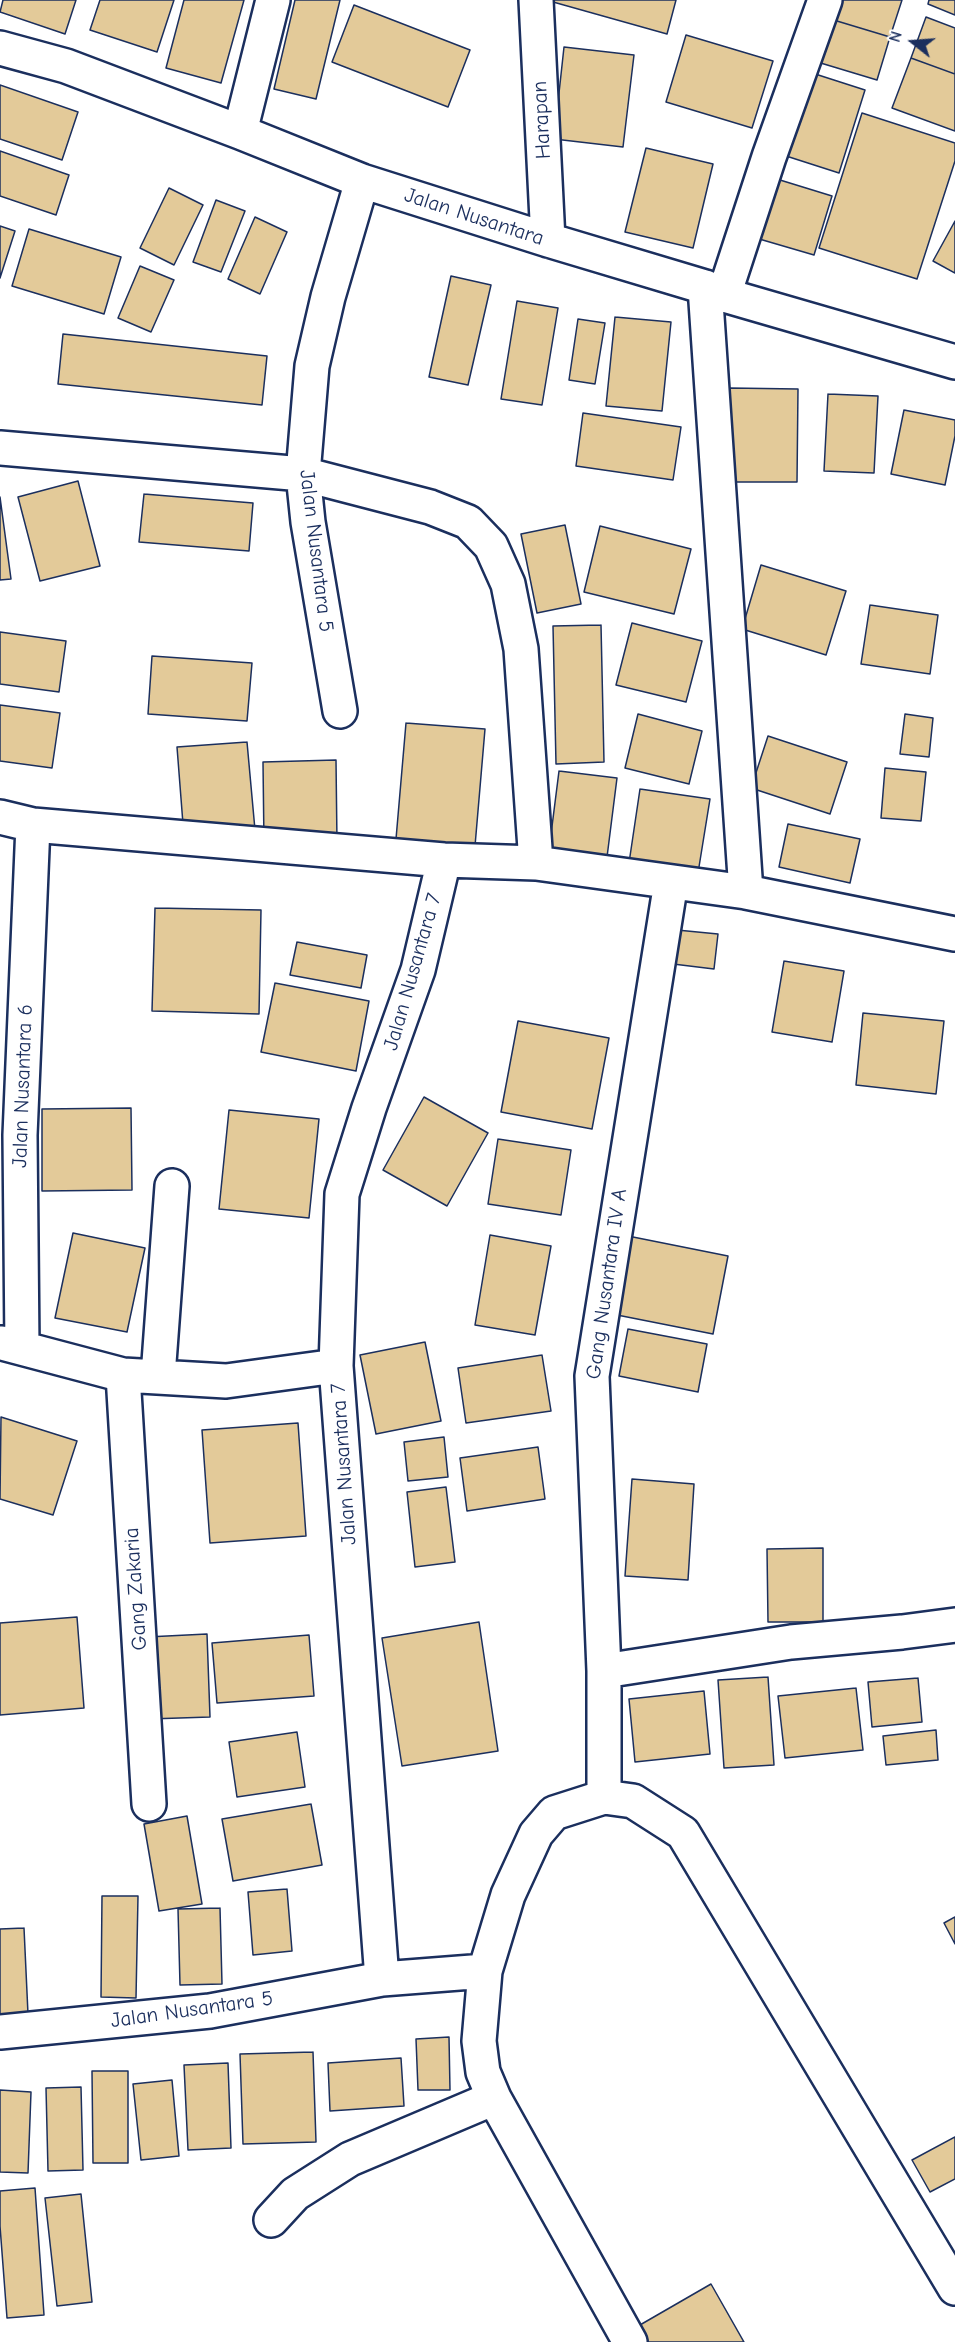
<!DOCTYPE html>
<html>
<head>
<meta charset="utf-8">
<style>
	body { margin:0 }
	#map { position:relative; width:955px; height:2342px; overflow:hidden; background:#fff; font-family:"Comic Neue",sans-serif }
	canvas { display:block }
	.north { position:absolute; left:883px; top:12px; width:60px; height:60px; -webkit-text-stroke:4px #fff; paint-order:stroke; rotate:287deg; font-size:16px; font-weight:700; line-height:24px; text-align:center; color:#1b2f5e }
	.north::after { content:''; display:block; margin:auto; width:21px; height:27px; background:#1b2f5e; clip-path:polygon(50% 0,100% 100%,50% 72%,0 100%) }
</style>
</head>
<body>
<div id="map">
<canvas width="955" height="2342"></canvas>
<div class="north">N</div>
</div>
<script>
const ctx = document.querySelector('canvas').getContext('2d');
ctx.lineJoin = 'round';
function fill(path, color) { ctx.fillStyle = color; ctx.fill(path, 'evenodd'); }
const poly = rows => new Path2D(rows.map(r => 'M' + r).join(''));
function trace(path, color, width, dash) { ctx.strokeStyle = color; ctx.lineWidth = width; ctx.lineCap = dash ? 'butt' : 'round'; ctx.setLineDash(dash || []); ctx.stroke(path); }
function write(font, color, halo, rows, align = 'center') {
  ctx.font = font + ' "Comic Neue",sans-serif'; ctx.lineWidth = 4.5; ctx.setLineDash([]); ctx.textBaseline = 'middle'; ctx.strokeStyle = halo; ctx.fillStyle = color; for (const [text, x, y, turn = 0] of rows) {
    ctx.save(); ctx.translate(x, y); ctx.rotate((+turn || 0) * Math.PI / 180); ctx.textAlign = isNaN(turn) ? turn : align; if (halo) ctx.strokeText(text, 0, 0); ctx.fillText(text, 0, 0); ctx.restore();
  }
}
const building = poly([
	[3,0,76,0,65,34,0,12,3,0],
	[100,0,174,0,157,52,90,30,100,0],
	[184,0,244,0,221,83,166,68,184,0],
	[295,0,340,0,316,99,274,89,295,0],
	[546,0,676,0,667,34,546,0],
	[833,0,902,0,890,37,827,18,833,0],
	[929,0,955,0,955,15,928,4,929,0],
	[354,5,470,50,448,107,332,62,354,5],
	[926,17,955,28,955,74,911,58,926,17],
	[827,18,890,37,877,80,814,61,827,18],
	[686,35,773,61,752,128,666,102,686,35],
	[564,47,634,55,623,147,554,139,564,47],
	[911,58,955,74,955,131,892,108,911,58],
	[809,72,865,90,839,173,783,155,809,72],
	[0,85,78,112,62,160,0,139,0,85],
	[862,113,955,143,955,161,917,279,819,248,862,113],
	[646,148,713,164,693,248,625,232,646,148],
	[0,151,69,175,56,215,0,196,0,151],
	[767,176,832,196,814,255,749,236,767,176],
	[169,188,203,205,174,265,140,248,169,188],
	[216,200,245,211,221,272,193,262,216,200],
	[255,217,287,232,260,294,228,279,255,217],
	[955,221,955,273,933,261,955,221],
	[0,226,15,231,0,278,0,226],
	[29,229,121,257,104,314,12,286,29,229],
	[140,266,174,280,151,332,118,318,140,266],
	[451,276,491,285,468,385,429,377,451,276],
	[517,301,558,308,542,405,501,399,517,301],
	[615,317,671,322,662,411,606,406,615,317],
	[578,319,605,323,595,384,569,380,578,319],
	[63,334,267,356,262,405,58,384,63,334],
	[730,388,798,389,797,482,729,482,730,388],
	[828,394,878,396,874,473,824,471,828,394],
	[904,410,955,420,955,436,945,485,891,474,904,410],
	[583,413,681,427,673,480,576,466,583,413],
	[78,481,100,566,40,581,18,497,78,481],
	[144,494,253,503,249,551,139,542,144,494],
	[0,497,11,579,0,580,0,497],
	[565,525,581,604,537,613,521,534,565,525],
	[600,526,691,549,674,614,584,592,600,526],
	[761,565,846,591,826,655,742,629,761,565],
	[870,605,938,615,930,674,861,664,870,605],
	[632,623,702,641,686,702,616,685,632,623],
	[601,625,604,762,556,764,553,626,601,625],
	[0,632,66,641,59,692,0,684,0,632],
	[152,656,252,663,247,721,148,714,152,656],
	[0,705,60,713,52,768,0,761,0,705],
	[638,714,702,731,689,784,625,768,638,714],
	[905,714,933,718,929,757,900,754,905,714],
	[406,723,485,729,475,846,396,839,406,723],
	[768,736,847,762,830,814,751,788,768,736],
	[247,742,255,830,184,837,177,747,247,742],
	[336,760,337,843,264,845,263,762,336,760],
	[885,768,926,772,921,821,881,818,885,768],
	[559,771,617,778,606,865,548,858,559,771],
	[640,789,710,799,698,873,629,863,640,789],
	[788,824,860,839,850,883,779,867,788,824],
	[155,908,261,910,259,1014,152,1011,155,908],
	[677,930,718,934,714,969,673,964,677,930],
	[297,942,367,955,361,988,290,975,297,942],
	[784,961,844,971,832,1042,772,1032,784,961],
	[275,983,369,1001,356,1071,261,1052,275,983],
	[863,1013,944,1021,936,1094,856,1085,863,1013],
	[518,1021,609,1038,592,1129,501,1112,518,1021],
	[424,1097,488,1133,447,1206,383,1170,424,1097],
	[131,1108,132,1190,42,1191,42,1109,131,1108],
	[229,1110,319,1119,309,1218,219,1209,229,1110],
	[498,1139,571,1150,561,1215,488,1204,498,1139],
	[73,1233,145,1248,127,1332,55,1318,73,1233],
	[490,1235,551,1246,535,1335,475,1325,490,1235],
	[628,1236,728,1256,713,1334,612,1314,628,1236],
	[628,1329,707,1344,698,1392,619,1376,628,1329],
	[425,1342,441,1421,376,1434,360,1355,425,1342],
	[542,1355,551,1411,466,1423,458,1368,542,1355],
	[1,1417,77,1441,53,1515,0,1499,1,1417],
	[298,1423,306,1536,210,1543,202,1430,298,1423],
	[444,1437,448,1477,408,1481,404,1442,444,1437],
	[538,1447,545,1499,467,1511,460,1458,538,1447],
	[632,1479,694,1484,688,1580,625,1576,632,1479],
	[446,1487,455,1562,415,1567,407,1492,446,1487],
	[823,1548,823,1622,768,1622,767,1549,823,1548],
	[77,1617,84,1708,0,1715,0,1623,77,1617],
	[479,1622,498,1751,402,1766,382,1638,479,1622],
	[207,1634,210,1717,149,1719,147,1637,207,1634],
	[309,1635,314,1696,217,1703,212,1643,309,1635],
	[768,1677,774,1765,724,1768,718,1680,768,1677],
	[918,1678,922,1722,872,1727,868,1682,918,1678],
	[856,1688,863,1750,785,1758,778,1696,856,1688],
	[704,1691,710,1754,635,1762,629,1699,704,1691],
	[936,1730,938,1760,886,1765,883,1736,936,1730],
	[297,1732,305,1787,237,1797,229,1742,297,1732],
	[311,1804,322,1865,233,1881,222,1819,311,1804],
	[187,1816,202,1904,159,1911,144,1824,187,1816],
	[287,1889,292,1951,253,1955,248,1892,287,1889],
	[102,1896,138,1896,136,1998,101,1997,102,1896],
	[220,1908,222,1984,180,1985,178,1909,220,1908],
	[955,1917,955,1944,944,1923,955,1917],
	[24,1928,28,2014,0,2016,0,1929,24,1928],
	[449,2037,450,2090,418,2090,416,2039,449,2037],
	[313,2052,316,2142,243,2144,240,2054,313,2052],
	[401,2058,404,2106,330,2111,328,2063,401,2058],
	[228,2063,231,2148,188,2150,184,2065,228,2063],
	[92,2071,128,2071,128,2163,93,2163,92,2071],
	[172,2080,179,2156,141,2160,133,2084,172,2080],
	[81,2087,83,2170,48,2171,46,2088,81,2087],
	[0,2090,31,2092,28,2173,0,2172,0,2090],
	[955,2137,955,2179,930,2192,912,2160,955,2137],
	[35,2188,44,2315,7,2318,0,2226,0,2191,35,2188],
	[81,2194,92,2302,57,2306,45,2198,81,2194],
	[711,2284,744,2342,641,2342,633,2329,711,2284]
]);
fill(building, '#e3ca99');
trace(building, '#1b2f5e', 1.5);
const minor = poly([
	[536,0,548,240],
	[0,48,66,66,240,132,362,181,548,240,705,287,724,295,955,362],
	[240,132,273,0],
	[705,287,746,892,955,934],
	[724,295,769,157,825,0],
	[0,448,303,474,430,507,468,522,491,546,508,584,521,649,536,863],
	[340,711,308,522,303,474,312,366,328,297,362,181],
	[0,817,33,825,444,860,536,863,746,892],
	[444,860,418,970,369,1108,342,1194,336,1366,382,1979,485,1971],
	[2,1343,123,1375,226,1381,336,1366],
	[22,1348,20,1135,33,825],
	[123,1375,149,1804],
	[158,1376,172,1186],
	[604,1671,791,1642,902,1632,955,1625],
	[604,1797,604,1671,592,1376,671,882],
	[0,2032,210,2011,382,1979],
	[271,2220,295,2194,350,2159,494,2098],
	[630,2342,494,2098,483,2072,479,2041,485,1971,508,1895,536,1834,554,1813,604,1797,633,1801,683,1833,955,2288]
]);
trace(minor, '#1b2f5e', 38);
trace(minor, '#fff', 33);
write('21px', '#1b2f5e', '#fff', [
	["Harapan",542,120,-93],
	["Jalan Nusantara",474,217,18],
	["Jalan Nusantara 5",316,551,83],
	["Jalan Nusantara 7",413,972,-74],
	["Jalan Nusantara 6",23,1086,-88],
	["Gang Nusantara IV A",607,1284,-82],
	["Jalan Nusantara 7",344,1464,-94],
	["Gang Zakaria",136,1589,-94],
	["Jalan Nusantara 5",192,2010,-8]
]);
</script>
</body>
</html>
